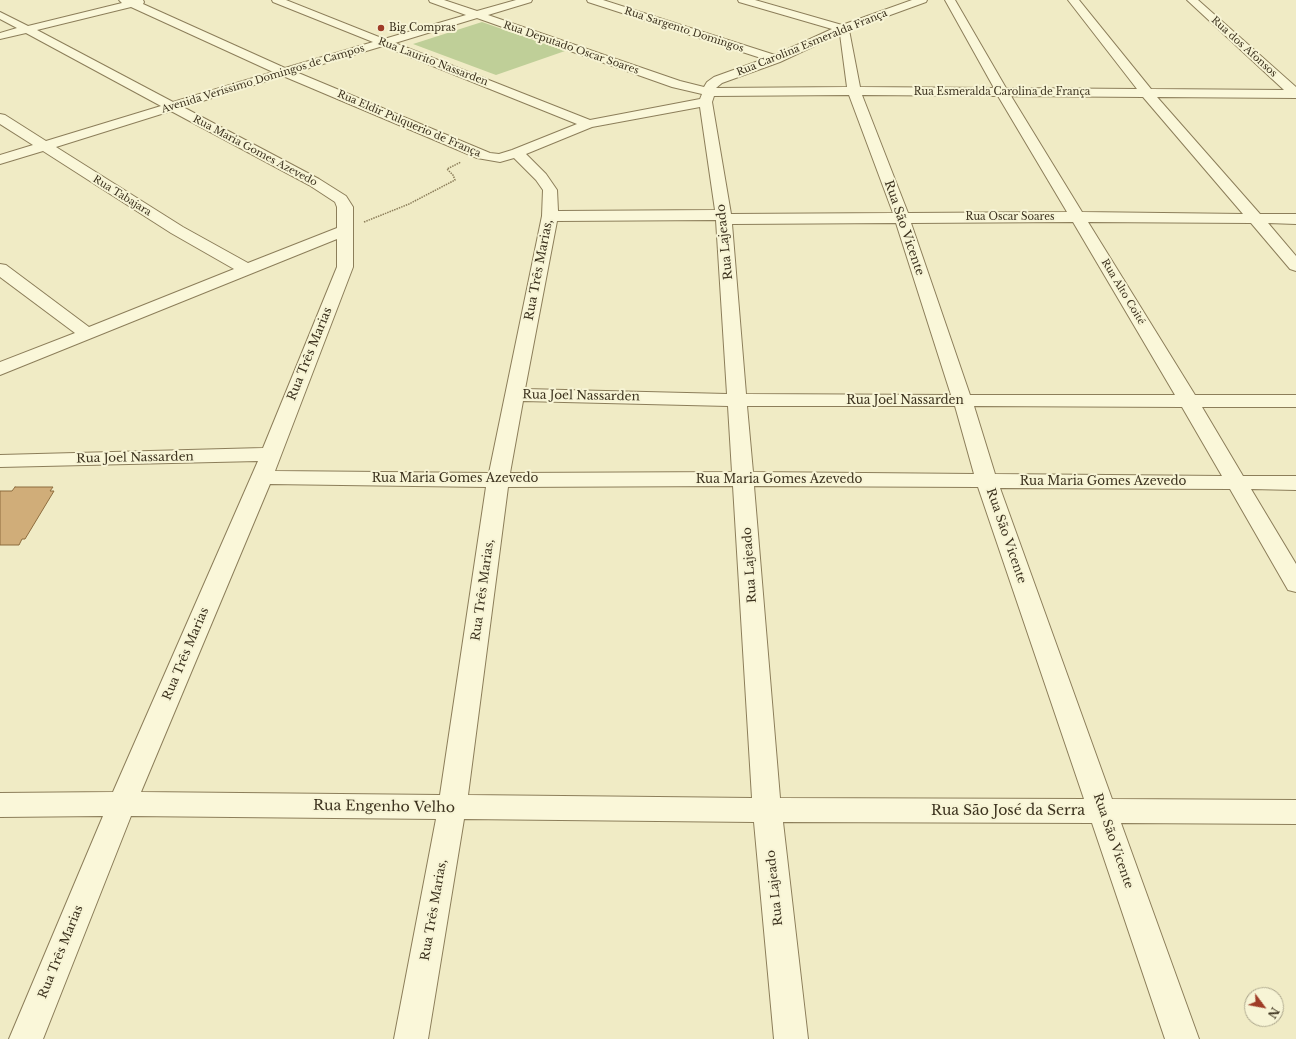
<!DOCTYPE html>
<html>
<head>
<meta charset="utf-8">
<style>
	body { margin:0 }
	#map { position:relative; width:1296px; height:1039px; overflow:hidden; background:#f0ebc5; font-family:"Libre Baskerville",serif }
	canvas { display:block }
	.north { position:absolute; left:1244px; top:987px; width:40px; height:40px; box-sizing:border-box; background:#f7f4d5; border:1px solid #aca68c; border-radius:50%; rotate:122deg; font-size:11px; font-weight:700; line-height:16px; text-align:center; color:#3c321e }
	.north::after { content:''; display:block; margin:auto; width:14px; height:18px; background:#9f3c27; clip-path:polygon(50% 0,100% 100%,50% 72%,0 100%) }
</style>
</head>
<body>
<div id="map">
<canvas width="1296" height="1039"></canvas>
<div class="north">N</div>
</div>
<script>
const ctx = document.querySelector('canvas').getContext('2d');
ctx.lineJoin = 'round';
function fill(path, color) { ctx.fillStyle = color; ctx.fill(path, 'evenodd'); }
const poly = rows => new Path2D(rows.map(r => 'M' + r).join(''));
function trace(path, color, width, dash) { ctx.strokeStyle = color; ctx.lineWidth = width; ctx.lineCap = dash ? 'butt' : 'round'; ctx.setLineDash(dash || []); ctx.stroke(path); }
function write(font, color, halo, rows, align = 'center') {
  ctx.font = font + ' "Libre Baskerville",serif'; ctx.lineWidth = 4; ctx.setLineDash([]); ctx.textBaseline = 'middle'; ctx.strokeStyle = halo; ctx.fillStyle = color; for (const [text, x, y, turn = 0] of rows) {
    ctx.save(); ctx.translate(x, y); ctx.rotate((+turn || 0) * Math.PI / 180); ctx.textAlign = isNaN(turn) ? turn : align; if (halo) ctx.strokeText(text, 0, 0); ctx.fillText(text, 0, 0); ctx.restore();
  }
}
fill(poly([
	[482,22,565,51,496,75,413,44]
]), '#bfcf98');
const building = poly([
	[15,487,53,487,50,491,54,491,25,539,22,539,19,545,0,545,0,491,12,491,15,487]
]);
fill(building, '#d0ad79');
trace(building, '#8d6c3e', 1);
const minor = poly([
	[119,0,143,0,144,2,143,4,285,68,373,42,273,2,272,0,286,0,384,39,466,15,430,2,429,0,444,0,477,11,516,0,532,0,531,2,488,15,680,81,704,87,707,82,714,77,764,59,588,2,587,0,603,0,775,55,832,29,739,2,738,0,755,0,842,25,912,0,927,0,926,2,849,30,860,87,994,88,945,0,955,0,1006,88,1137,89,1068,0,1079,0,1151,89,1284,90,1187,0,1198,0,1296,87,1296,98,1157,97,1260,214,1296,214,1296,224,1268,223,1296,256,1296,271,1290,269,1251,223,1088,222,1195,395,1296,395,1296,407,1202,407,1243,476,1296,476,1296,490,1251,489,1296,564,1296,592,1288,590,1230,489,1000,488,1112,799,1296,800,1296,824,1121,823,1199,1039,1165,1039,1092,823,783,822,808,1039,774,1039,754,822,464,819,428,1039,394,1039,436,819,131,816,43,1039,9,1039,103,816,0,817,0,793,113,792,258,461,0,467,0,455,263,448,337,267,337,239,0,375,0,362,75,333,0,277,0,264,6,265,89,327,234,269,171,233,43,151,0,164,0,155,33,145,0,124,0,114,5,115,46,141,161,106,26,33,0,39,0,33,17,28,0,19,0,12,28,26,122,3,119,0],
	[131,7,273,72,173,102,37,30,131,7],
	[477,18,672,87,702,94,700,99,590,120,395,43,477,18],
	[840,34,847,87,716,88,722,83,780,62,840,34],
	[383,46,577,124,512,150,499,154,490,153,296,72,383,46],
	[283,76,477,158,500,162,514,158,536,180,543,190,542,216,489,473,275,471,353,267,353,207,346,196,319,179,183,107,283,76],
	[849,95,893,213,731,214,712,102,714,96,849,95],
	[862,95,998,96,1067,212,908,213,862,95],
	[1011,96,1143,97,1243,214,1082,212,1011,96],
	[700,107,715,210,558,211,557,190,546,174,526,154,592,127,700,107],
	[171,111,309,185,335,202,337,207,337,228,248,263,183,227,56,147,171,111],
	[716,220,727,394,525,389,557,221,716,220],
	[1073,222,1175,395,970,395,911,223,1073,222],
	[896,223,951,395,746,394,732,224,896,223],
	[523,401,728,406,732,472,510,473,523,401],
	[747,406,955,406,974,474,753,472,747,406],
	[974,406,1182,407,1222,476,995,474,974,406],
	[270,484,486,487,440,795,141,792,270,484],
	[733,486,752,798,468,795,508,487,733,486],
	[754,486,978,487,1084,799,780,798,754,486]
]);
trace(minor, '#8c7e5a', 2);
trace(poly([
	[364,222,409,204,455,180,453,175,447,169,461,162]
]), '#8c7e5a', 1.5, [1.5, 1]);
fill(minor, '#faf7d9');
for (const [x, y, r, color] of [
	[381,28,4,"#9f3c27"]
]) { const dot = new Path2D(); dot.arc(x, y, r, 0, 2 * Math.PI); ctx.fillStyle = color; ctx.fill(dot); trace(dot, '#f7f4d5', 1.5); }
write('10px', '#3c321e', '#f7f4d5', [
	["Big Compras",389,28]
], 'left');
write('10px', '#3c321e', '#f7f4d5', [
	["Rua Sargento Domingos",684,30,18],
	["Rua Carolina Esmeralda França",812,43,-22],
	["Rua dos Afonsos",1244,47,42],
	["Rua Deputado Oscar Soares",571,48,19],
	["Rua Laurito Nassarden",433,62,21],
	["Avenida Veríssimo Domingos de Campos",263,79,-17],
	["Rua Esmeralda Carolina de França",1002,92],
	["Rua Eldir Pulquerio de França",409,124,23],
	["Rua Maria Gomes Azevedo",255,151,28],
	["Rua Tabajara",122,196,32],
	["Rua Oscar Soares",1010,217],
	["Rua Alto Coité",1123,292,59]
]);
write('12px', '#3c321e', '#f7f4d5', [
	["Rua São Vicente",904,228,71],
	["Rua Lajeado",725,242,-96],
	["Rua Três Marias,",539,270,-79],
	["Rua Três Marias",310,354,-68],
	["Rua Joel Nassarden",581,396,1],
	["Rua Joel Nassarden",905,401],
	["Rua Joel Nassarden",135,458,-1],
	["Rua Maria Gomes Azevedo",455,479],
	["Rua Maria Gomes Azevedo",779,480],
	["Rua Maria Gomes Azevedo",1103,482],
	["Rua São Vicente",1006,536,71],
	["Rua Lajeado",750,565,-94],
	["Rua Três Marias,",483,590,-82],
	["Rua Três Marias",186,654,-67],
	["Rua São Vicente",1113,841,71],
	["Rua Lajeado",775,888,-96],
	["Rua Três Marias,",434,910,-80],
	["Rua Três Marias",61,952,-68]
]);
write('14px', '#3c321e', '#f7f4d5', [
	["Rua Engenho Velho",384,807,1],
	["Rua São José da Serra",1008,811]
]);
</script>
</body>
</html>
